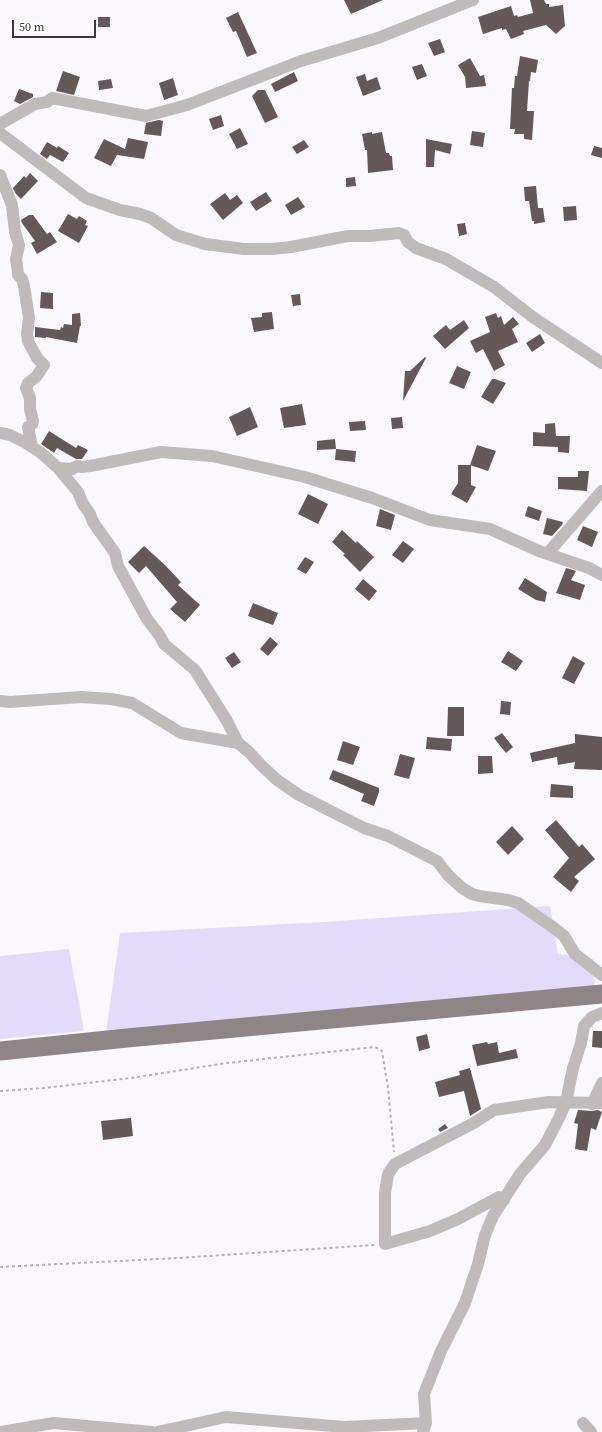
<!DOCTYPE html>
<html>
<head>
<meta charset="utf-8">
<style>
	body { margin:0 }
	#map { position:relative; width:602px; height:1432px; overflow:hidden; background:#faf8fe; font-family:"Source Serif 4",serif }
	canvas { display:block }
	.scale { position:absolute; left:12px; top:20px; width:84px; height:18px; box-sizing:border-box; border:2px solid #38373b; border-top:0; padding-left:5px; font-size:12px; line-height:14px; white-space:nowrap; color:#38373b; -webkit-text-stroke:3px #fff; paint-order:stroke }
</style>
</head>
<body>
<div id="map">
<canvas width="602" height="1432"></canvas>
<div class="scale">50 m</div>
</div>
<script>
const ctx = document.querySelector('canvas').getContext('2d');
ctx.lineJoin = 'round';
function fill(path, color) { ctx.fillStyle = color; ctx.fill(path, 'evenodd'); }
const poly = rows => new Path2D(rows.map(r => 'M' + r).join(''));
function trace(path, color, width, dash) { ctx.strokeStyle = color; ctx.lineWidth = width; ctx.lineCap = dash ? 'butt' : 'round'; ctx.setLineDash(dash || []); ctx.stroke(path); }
fill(poly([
	[550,906,558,954,593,959,595,986,106,1032,120,933,324,922],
	[69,949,84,1031,0,1039,0,956]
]), '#e4dbfb');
fill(poly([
	[344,0,383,0,351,14],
	[530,0,544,0,546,4,549,4,549,7,563,5,565,26,556,34,546,25,523,31,524,34,511,39,506,29,502,30,502,28,483,34,478,17,511,6,514,16,517,15,518,17,533,13],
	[238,12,257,53,247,57,236,31,233,32,226,18],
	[98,17,110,17,110,27,98,27],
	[440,39,445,52,434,56,428,43],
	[520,56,538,60,536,73,531,72,530,81,529,81,527,111,534,111,532,140,524,139,524,134,514,134,515,129,510,129,512,88,514,88,515,76,517,76],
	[470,58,480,76,484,75,486,86,466,88,465,77,458,65],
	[422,64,427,76,417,80,412,67],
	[63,71,80,77,74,95,56,91],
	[294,72,298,81,275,92,271,84],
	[365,74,367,81,377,77,381,89,363,96,356,77],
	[173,78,178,95,164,100,159,83],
	[111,79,113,88,99,90,98,81],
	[19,89,33,94,33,97,20,104,14,101],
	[258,90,265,90,278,117,265,123,252,96],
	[221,115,224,126,213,130,209,119],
	[159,120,163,121,161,136,144,134,146,123],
	[240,128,248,144,237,149,229,134],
	[472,131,485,133,483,147,470,145],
	[372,132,372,134,382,132,386,153,389,153,390,156,392,156,393,170,368,173,367,150,365,150,362,134],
	[128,138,148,142,144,159,117,155,111,166,94,158,104,139,125,149],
	[426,139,452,144,450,154,435,150,434,167,426,167],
	[304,140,309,147,297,154,292,147],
	[47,142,57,148,58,146,69,153,63,162,50,155,47,159,40,154],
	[594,146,602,148,602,158,591,155],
	[30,173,38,181,21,199,16,194,13,188,24,176,26,178],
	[355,177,356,186,346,187,346,178],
	[536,186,538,208,543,208,545,222,534,224,534,221,532,221,529,201,525,201,524,187],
	[266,192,272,201,256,211,250,202],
	[225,193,230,200,237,195,243,203,223,220,210,204],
	[298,197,305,207,291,215,285,205],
	[576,206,577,220,564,221,563,207],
	[68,214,77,219,79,216,87,221,85,225,88,226,79,243,58,231],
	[29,215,33,215,47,234,50,232,57,242,37,254,31,243,35,241,22,223,21,220],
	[465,223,467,234,459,236,457,224],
	[41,292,53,293,53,309,40,308],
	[300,294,301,305,293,306,291,295],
	[272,312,274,329,254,332,251,318,262,317,262,313],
	[80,313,81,326,78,326,80,326,77,343,46,337,46,338,35,337,35,327,60,330,61,327,63,328,64,324,72,325,72,314],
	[496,313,498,318,501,316,504,325,513,317,519,324,512,329,518,342,498,351,505,365,494,371,483,349,476,353,470,341,490,332,485,317],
	[464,320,469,328,445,349,433,336,446,325,450,330],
	[540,334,545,343,532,352,526,343],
	[425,357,426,358,403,401,405,371,410,371],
	[457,366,471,372,464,389,449,383],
	[492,379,495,379,506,383,493,404,481,397],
	[302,404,306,425,284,428,280,408],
	[250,407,258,427,237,436,229,417],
	[402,417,403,428,392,429,391,418],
	[365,421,366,430,350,431,349,422],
	[555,423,556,436,570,436,569,453,558,452,558,447,533,446,533,432,545,433,545,424],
	[49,431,76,448,78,445,88,450,82,459,76,459,57,448,54,453,41,444],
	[335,439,336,449,317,450,317,441],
	[477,445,496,451,488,471,470,465],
	[336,449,356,451,355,462,335,460],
	[458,465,471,465,471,485,476,487,467,503,451,494,458,483],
	[578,471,589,471,587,491,558,489,558,477,578,477],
	[308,494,328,504,318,524,298,514],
	[528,506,542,511,539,521,525,516],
	[380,509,395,515,391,530,376,526],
	[547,518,563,522,562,525,552,536,543,534],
	[583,526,598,532,592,547,577,540],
	[342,530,356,543,357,541,374,557,360,572,343,555,345,554,332,542],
	[403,541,414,549,403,563,392,555],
	[144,546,165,565,181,582,178,585,200,605,185,622,170,609,177,602,146,566,139,573,128,562],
	[305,557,314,562,306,574,297,569],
	[566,568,576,571,571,580,585,585,580,600,556,593],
	[525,578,547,592,545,602,536,600,518,589],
	[363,579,377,591,369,601,355,589],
	[253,603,278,613,273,625,248,616],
	[270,637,278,644,268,656,260,649],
	[508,651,523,661,516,671,501,662],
	[234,652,241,662,232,668,225,658],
	[573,656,585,663,574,684,562,678],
	[501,701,511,702,510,715,500,714],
	[448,707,464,707,464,736,447,736],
	[502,733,513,747,506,753,494,738],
	[575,734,602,737,602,770,574,769,575,762,558,765,557,757,532,762,530,753,575,743],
	[427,737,452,739,451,751,426,749],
	[343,741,360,747,353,765,337,760],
	[400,754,415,758,409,779,394,775],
	[478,756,492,756,493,773,478,774],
	[333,770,379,788,379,792,374,806,361,801,364,794,329,779],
	[551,784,573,786,573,798,550,797],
	[556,820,579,847,582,844,595,859,574,877,579,881,571,892,553,877,569,858,545,830],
	[512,826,524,839,508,855,496,842],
	[593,1031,602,1031,602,1048,592,1047],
	[427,1034,430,1048,419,1051,416,1037],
	[487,1042,488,1044,497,1042,499,1053,516,1049,518,1058,477,1066,472,1045],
	[470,1068,481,1109,470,1116,464,1091,439,1097,435,1082,460,1075,459,1071],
	[578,1110,592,1111,598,1110,602,1112,596,1130,591,1128,587,1151,575,1149,578,1124,574,1123],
	[131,1118,133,1136,103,1140,101,1121],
	[445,1124,448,1128,440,1132,438,1129]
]), '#645958');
trace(poly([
	[0,1091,44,1088,131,1078,227,1063,375,1047,382,1051,388,1088,394,1152],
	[0,1267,178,1258,374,1245]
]), '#b2b0b6', 2, [3, 3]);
trace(poly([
	[0,124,35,104,47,102,52,98,146,116,187,105,301,61,378,38,473,0],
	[0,133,86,198,120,210,140,214,151,218,176,235,205,244,244,249,272,249,291,247,348,236,370,236,399,233,404,235,408,242,416,248,446,259,494,287,534,318,602,363],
	[0,175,12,205,15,232,19,245,16,259,17,265,18,275,22,279,24,286,29,318,27,334,28,341,37,358,44,365,36,377,28,383,26,388,30,398,30,409,33,421,32,424,28,427,32,447],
	[0,433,10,435,24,442,40,452,58,468,72,469,77,466,82,467,90,466,161,452,212,456,305,477,372,498,430,520,490,529,539,551,589,568,602,575],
	[58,468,78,492,83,504,90,514,93,522,115,553,118,566,147,619,160,636,164,644,195,670,227,721,238,743,249,752,260,764,277,780,299,795,364,828,388,836,437,861,448,875,462,888,472,894,479,896,508,900,518,903,554,928,564,936,575,954,602,975],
	[547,554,602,491],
	[0,701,10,702,81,697,111,699,132,703,181,733,238,743],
	[592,1104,602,1083],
	[504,1200,499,1197,458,1219,430,1231,385,1244,385,1193,388,1174,395,1164,472,1124,494,1110,549,1102,602,1103],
	[583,1423,591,1432],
	[0,1432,54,1423,152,1432],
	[157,1432,226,1417,344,1427,426,1423],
	[423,1432,426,1423,424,1394,441,1351,465,1303,478,1264,485,1235,493,1216,520,1174,545,1145,559,1118,566,1102,573,1068,581,1043,584,1026,592,1017,602,1013]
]), '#c0babb', 12);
trace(poly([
	[0,1051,127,1038,602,994]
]), '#8f8587', 19);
</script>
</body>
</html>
